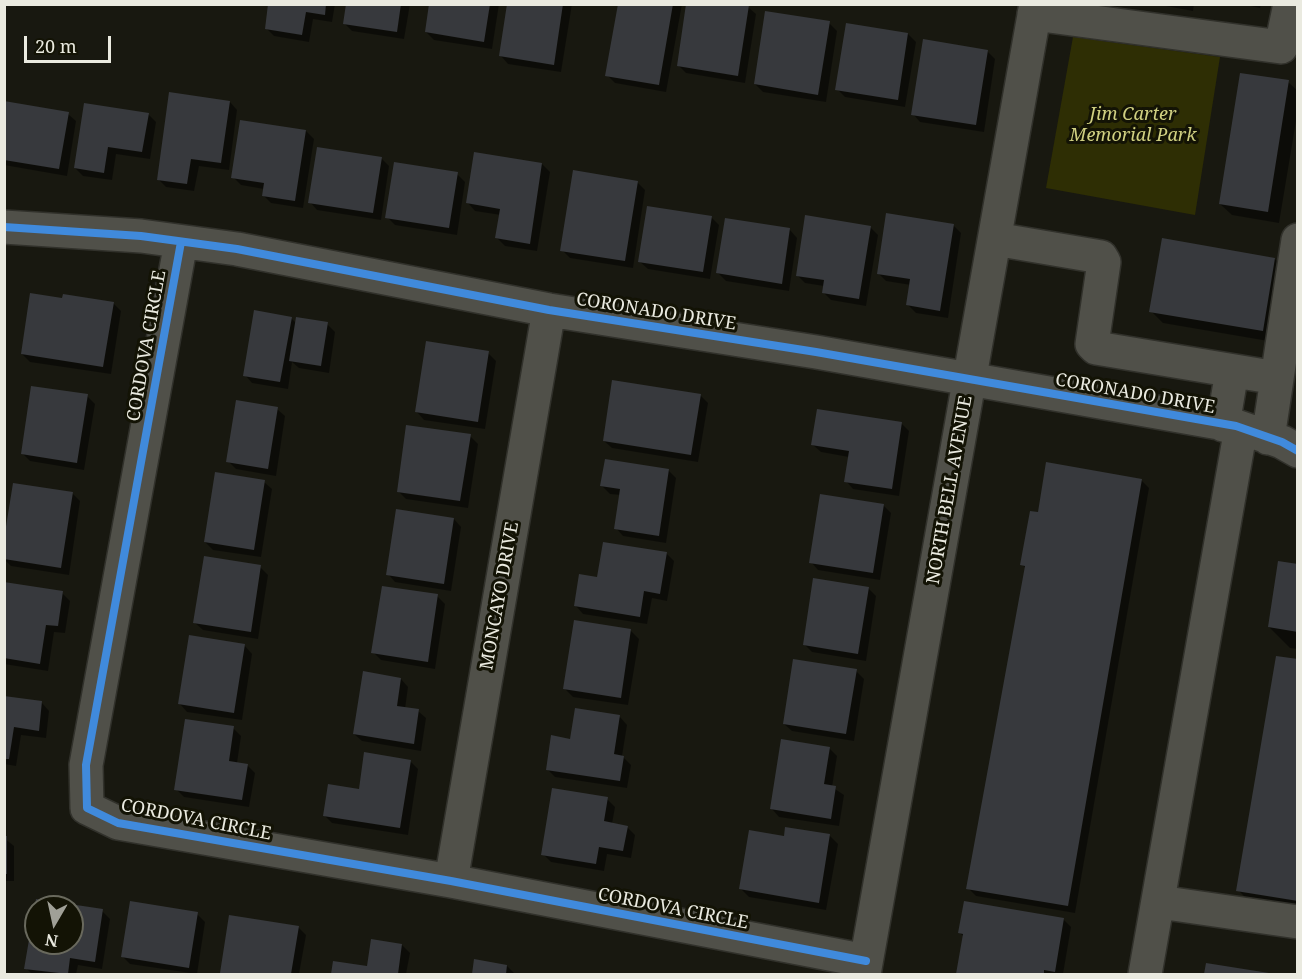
<!DOCTYPE html>
<html>
<head>
<meta charset="utf-8">
<style>
	body { margin:0 }
	#map { position:relative; width:1302px; height:979px; overflow:hidden; background:#181810; font-family:"Noto Serif",serif }
	canvas { display:block }
	.frame { position:absolute; inset:0; border:6px solid #eaeae0; pointer-events:none }
	.north { position:absolute; left:24px; top:895px; width:60px; height:60px; box-sizing:border-box; background:#131305; border:2px solid #69695d; border-radius:50%; rotate:189deg; font-size:16px; font-weight:700; line-height:24px; text-align:center; color:#eaeae0 }
	.north::after { content:''; display:block; margin:auto; width:21px; height:27px; background:#a0a097; clip-path:polygon(50% 0,100% 100%,50% 72%,0 100%) }
	.scale { position:absolute; left:24px; top:36px; width:87px; height:27px; box-sizing:border-box; border:3px solid #eaeae0; border-top:0; padding-left:8px; font-size:18px; line-height:21px; white-space:nowrap; color:#eaeae0; -webkit-text-stroke:4px #131305; paint-order:stroke }
</style>
</head>
<body>
<div id="map">
<canvas width="1302" height="979"></canvas>
<div class="frame"></div>
<div class="north">N</div>
<div class="scale">20 m</div>
</div>
<script>
const ctx = document.querySelector('canvas').getContext('2d');
ctx.lineJoin = 'round';
function fill(path, color) { ctx.fillStyle = color; ctx.fill(path, 'evenodd'); }
const poly = rows => new Path2D(rows.map(r => 'M' + r).join(''));
function trace(path, color, width, dash) { ctx.strokeStyle = color; ctx.lineWidth = width; ctx.lineCap = dash ? 'butt' : 'round'; ctx.setLineDash(dash || []); ctx.stroke(path); }
function write(font, color, halo, rows, align = 'center') {
  ctx.font = font + ' "Noto Serif",serif'; ctx.lineWidth = 6; ctx.setLineDash([]); ctx.textBaseline = 'middle'; ctx.strokeStyle = halo; ctx.fillStyle = color; for (const [text, x, y, turn = 0] of rows) {
    ctx.save(); ctx.translate(x, y); ctx.rotate((+turn || 0) * Math.PI / 180); ctx.textAlign = isNaN(turn) ? turn : align; if (halo) ctx.strokeText(text, 0, 0); ctx.fillText(text, 0, 0); ctx.restore();
  }
}
fill(poly([
	[1073,37,1220,57,1195,215,1046,188]
]), '#2e2e04');
fill(poly([
	[270,4,335,4,332,22,313,19,309,42,274,36,266,28],
	[347,4,410,4,404,39,352,31,344,23],
	[430,4,499,4,492,49,434,40,426,32],
	[509,4,572,4,561,72,508,64,501,56],
	[619,4,682,4,666,92,615,83,607,75],
	[688,4,735,4,748,7,756,14,745,83,686,73,678,65],
	[1155,4,1194,4,1193,11],
	[1242,4,1261,4,1260,8],
	[829,23,837,31,826,102,763,92,755,84],
	[908,34,916,42,905,107,845,97,837,89],
	[987,51,995,59,984,132,920,122,913,114],
	[1288,82,1298,91,1298,109,1279,223,1232,215,1220,204],
	[4,102,68,114,76,121,67,176,4,165],
	[230,102,237,110,229,170,199,166,194,191,166,187,158,179],
	[148,114,156,122,150,159,116,154,112,180,83,176,75,168],
	[306,131,314,139,303,208,271,203,263,195,264,189,241,185,233,177],
	[381,158,389,166,381,220,317,210,310,202],
	[542,164,550,172,537,251,505,246,497,238,501,215,475,211,468,203],
	[457,174,465,182,457,235,395,225,387,217],
	[637,182,645,190,633,268,570,258,562,250],
	[711,217,719,225,710,279,648,269,640,262],
	[953,225,961,233,948,318,916,313,908,305,911,285,886,281,878,273],
	[870,227,878,235,866,306,831,300,823,292,824,286,805,283,797,275],
	[790,230,797,238,789,291,726,281,718,273],
	[1275,259,1286,271,1274,342,1163,323,1151,311],
	[64,300,113,303,121,311,111,374,30,362,22,354],
	[291,318,297,324,327,324,335,332,329,373,299,368,292,362,288,389,252,383,245,375],
	[488,353,496,361,485,429,424,420,417,412],
	[700,395,708,403,698,462,612,448,604,441],
	[87,396,95,404,84,470,30,461,22,453],
	[277,409,285,416,276,476,236,469,228,461],
	[902,424,909,431,899,496,853,489,846,481,849,457,821,452,813,445],
	[470,436,478,444,468,508,406,499,398,491],
	[668,470,676,478,666,543,623,536,616,528,621,495,610,494,602,486],
	[1141,480,1149,488,1075,913,976,896,968,888,1026,569,1022,564,1039,514],
	[264,482,272,489,261,557,213,550,205,542],
	[72,493,80,501,69,575,11,566,4,559,4,549],
	[883,505,891,513,880,580,818,570,811,562],
	[454,519,461,527,451,591,395,582,388,574],
	[666,553,674,561,667,601,652,598,647,624,583,614,576,606,599,578],
	[1298,566,1298,649,1290,648,1269,627],
	[260,567,268,575,258,639,203,630,195,623],
	[4,584,62,593,70,601,65,633,54,632,48,671,4,664],
	[868,588,876,596,866,661,812,652,804,644],
	[437,596,445,604,435,669,381,660,373,652],
	[575,622,631,631,639,639,628,705,573,697,565,689],
	[245,646,252,654,242,720,187,712,180,704],
	[1298,661,1298,917,1259,911,1238,890],
	[856,671,864,679,854,741,792,731,784,724],
	[401,679,408,687,405,709,418,711,426,718,421,751,362,741,354,734],
	[4,698,42,703,49,711,46,738,21,735,16,766,4,764],
	[620,717,627,725,622,756,631,765,627,788,555,777,547,769,571,740],
	[233,728,241,736,237,763,247,765,255,773,249,807,184,797,176,789],
	[829,748,837,756,832,787,844,795,839,826,779,817,772,809],
	[410,761,418,769,408,835,332,823,324,815],
	[607,799,615,807,612,824,627,827,635,835,631,858,607,854,604,871,551,862,543,854],
	[830,836,838,844,826,910,749,897,741,889,785,838],
	[4,838,14,846,14,881,4,881],
	[37,900,102,911,110,919,102,969,78,965,76,974,32,974,26,968],
	[36,907,72,907,72,943,36,943],
	[197,914,205,922,197,974,130,964,122,956],
	[1063,919,1071,927,1063,974,957,974,964,937,960,933],
	[298,927,306,935,299,974,224,974,222,972],
	[402,945,410,953,406,974,332,974,334,963,368,968],
	[475,961,507,966,515,974,473,974],
	[1207,965,1267,974,1206,974]
]), '#0007');
fill(poly([
	[268,4,326,4,325,15,306,12,302,35,265,29],
	[346,4,401,4,397,32,343,24],
	[429,4,490,4,484,42,425,32],
	[507,4,563,4,554,65,499,56],
	[618,4,673,4,659,85,605,76],
	[686,4,749,5,738,76,677,66],
	[765,11,830,21,818,95,754,84],
	[846,23,908,33,898,100,835,90],
	[923,39,988,50,976,125,911,115],
	[1240,73,1289,80,1268,212,1219,204],
	[169,92,230,101,221,163,191,159,187,184,157,180],
	[4,101,69,112,59,169,4,160],
	[84,103,149,113,142,152,108,147,104,173,74,168],
	[240,120,306,130,295,201,262,196,264,183,231,178],
	[317,147,382,157,373,213,308,203],
	[474,152,542,163,530,244,495,238,500,209,466,203],
	[394,162,458,172,449,228,385,218],
	[573,170,638,181,625,261,560,251],
	[647,206,712,216,703,272,638,262],
	[886,213,954,224,940,311,906,305,910,279,877,274],
	[805,215,871,226,859,299,822,293,824,280,796,276],
	[725,218,790,228,782,284,716,273],
	[1162,238,1275,258,1263,331,1149,312],
	[30,293,62,298,63,294,114,302,103,367,21,354],
	[254,310,292,317,280,382,243,376],
	[296,317,328,322,321,366,289,361],
	[426,341,489,351,478,422,415,412],
	[612,380,701,394,691,455,603,441],
	[31,386,88,394,77,463,21,454],
	[236,400,278,407,268,469,226,462],
	[817,409,902,422,892,489,844,482,849,451,811,445],
	[406,425,471,434,460,501,397,492],
	[605,459,669,469,659,536,614,529,620,489,600,486],
	[1046,462,1142,479,1068,906,966,889,1025,566,1020,565,1030,511,1038,512],
	[215,472,265,480,254,550,204,542],
	[13,483,73,492,61,568,4,559,4,539],
	[820,494,884,504,873,573,809,563],
	[396,509,454,518,444,584,386,575],
	[603,542,667,552,660,594,644,591,640,617,574,606,579,574,597,577],
	[204,556,261,565,251,632,193,623],
	[1278,561,1298,564,1298,632,1268,627],
	[813,578,869,587,858,654,803,645],
	[4,582,63,591,58,626,46,625,40,664,4,658],
	[382,586,438,594,428,662,371,653],
	[574,620,631,629,621,698,563,689],
	[189,635,245,644,234,713,178,704],
	[1276,656,1298,659,1298,901,1236,891],
	[793,659,857,669,846,734,783,724],
	[363,671,401,678,397,706,419,709,414,744,353,734],
	[4,696,42,701,39,731,14,727,9,759,4,759],
	[575,708,620,715,614,754,624,756,620,781,546,770,551,735,570,739],
	[185,719,234,726,229,761,248,764,242,800,174,790],
	[781,739,830,747,824,784,836,786,831,819,770,809],
	[364,752,411,760,400,828,323,816,328,784,359,789],
	[552,788,608,797,604,821,628,826,623,851,599,847,596,864,541,855],
	[785,827,830,834,819,903,739,889,749,830,784,836],
	[4,836,7,836,7,874,4,874],
	[36,899,103,909,95,962,70,958,68,974,24,969],
	[36,907,72,907,72,943,36,943],
	[130,901,198,912,189,968,121,957],
	[964,901,1064,918,1055,972,1044,970,1044,974,956,974,963,934,958,933],
	[229,915,299,926,291,974,220,973],
	[371,939,402,944,398,974,331,974,333,961,367,966],
	[474,959,507,965,506,974,472,974],
	[1206,963,1269,973,1268,974,1204,974]
]), '#37393d');
const minor = poly([
	[1034,14,1281,47,1290,4],
	[4,227,141,236,237,249,549,310,816,352,1236,426,1282,442,1298,451],
	[995,239,1101,257,1104,262,1092,344,1096,348,1277,378],
	[181,242,86,765,87,808,118,823,451,881,866,961],
	[1223,425,1232,371],
	[1268,438,1298,240],
	[451,881,549,310],
	[1159,902,1298,922],
	[864,974,1036,4],
	[1145,974,1241,428]
]);
trace(minor, '#31312b', 36);
trace(minor, '#505049', 33);
trace(poly([
	[4,227,141,236,237,249,549,310,816,352,1236,426,1282,442,1298,451],
	[181,242,86,765,87,808,118,823,451,881,866,961]
]), '#408adc', 8);
write('italic 18px', '#d0d081', '#131305', [
	["Jim Carter",1133,115],
	["Memorial Park",1133,136]
]);
write('18px', '#eaeae0', '#131305', [
	["CORONADO DRIVE",656,312,9],
	["CORDOVA CIRCLE",147,346,-80],
	["CORONADO DRIVE",1135,394,10],
	["NORTH BELL AVENUE",950,490,-80],
	["MONCAYO DRIVE",500,596,-80],
	["CORDOVA CIRCLE",196,820,11],
	["CORDOVA CIRCLE",673,909,11]
]);
</script>
</body>
</html>
